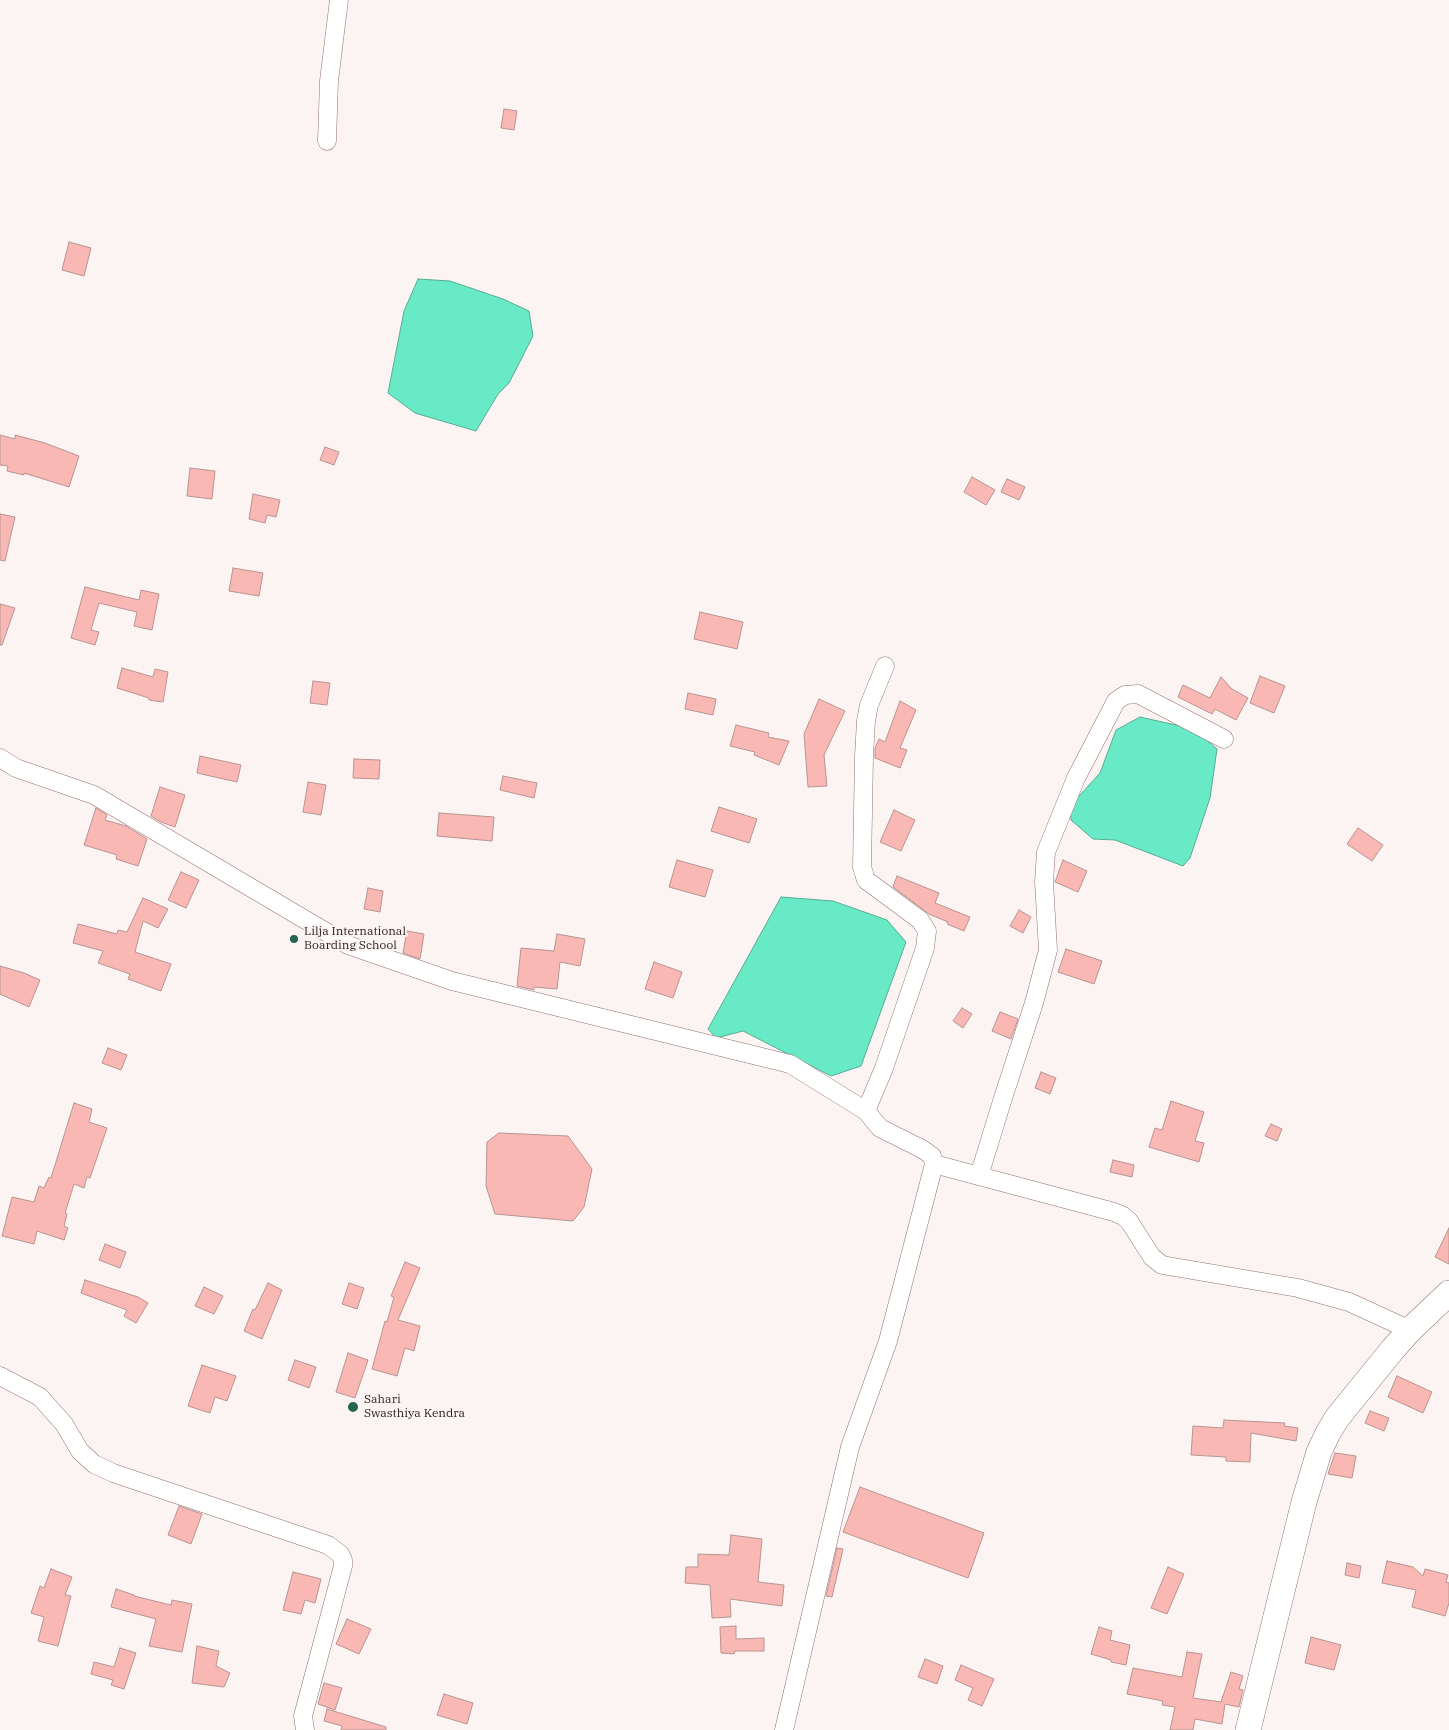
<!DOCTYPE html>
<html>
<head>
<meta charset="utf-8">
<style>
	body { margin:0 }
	canvas { display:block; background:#fcf4f3 }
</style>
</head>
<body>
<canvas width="1449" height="1730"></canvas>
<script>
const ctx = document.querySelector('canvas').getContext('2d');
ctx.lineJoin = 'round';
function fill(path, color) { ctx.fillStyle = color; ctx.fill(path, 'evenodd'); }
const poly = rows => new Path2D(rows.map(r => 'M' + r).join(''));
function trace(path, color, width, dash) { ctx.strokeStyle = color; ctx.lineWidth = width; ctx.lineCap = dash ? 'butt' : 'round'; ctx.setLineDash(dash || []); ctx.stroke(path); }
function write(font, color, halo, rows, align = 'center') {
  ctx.font = font + ' "IBM Plex Serif",serif'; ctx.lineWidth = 4; ctx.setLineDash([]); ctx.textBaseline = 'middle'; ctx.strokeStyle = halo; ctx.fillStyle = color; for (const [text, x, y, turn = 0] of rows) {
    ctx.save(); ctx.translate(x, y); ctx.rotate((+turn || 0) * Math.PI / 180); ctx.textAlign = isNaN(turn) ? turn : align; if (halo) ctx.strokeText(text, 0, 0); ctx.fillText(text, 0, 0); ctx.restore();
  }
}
const water = poly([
	[418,279,450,281,503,299,529,311,533,336,509,383,498,394,476,431,415,413,388,393,404,311,418,279],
	[1140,717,1194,729,1217,749,1210,798,1190,858,1183,866,1115,840,1093,839,1071,820,1070,806,1100,773,1116,730,1140,717],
	[781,897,833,901,887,920,906,942,861,1066,831,1076,743,1031,716,1038,708,1029,781,897]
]);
fill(water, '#68eac7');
trace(water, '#56ac94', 1);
const building = poly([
	[504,109,517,111,514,130,501,128,504,109],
	[69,242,91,248,84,276,62,270,69,242],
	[0,435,15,439,15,435,45,443,79,456,69,487,24,473,24,475,7,471,8,466,0,465,0,435],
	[325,447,339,452,334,465,320,460,325,447],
	[190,468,215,471,212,499,187,496,190,468],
	[972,477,995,490,986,505,964,492,972,477],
	[1007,479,1025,487,1019,500,1001,492,1007,479],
	[253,494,280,500,276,517,267,515,265,523,249,519,253,494],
	[0,514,15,517,5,561,0,560,0,514],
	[233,568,263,573,259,596,229,591,233,568],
	[85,587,139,600,141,590,159,594,152,630,134,626,137,612,99,603,91,630,99,632,95,645,71,638,85,587],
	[0,604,15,608,2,645,0,645,0,604],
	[700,612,743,622,737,649,694,639,700,612],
	[122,668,153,677,155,669,168,672,163,702,149,700,149,698,117,688,122,668],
	[1260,676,1285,686,1274,713,1250,703,1260,676],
	[1221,677,1232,689,1248,698,1236,720,1215,709,1212,714,1178,697,1183,685,1210,698,1221,677],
	[313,681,330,683,327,705,310,703,313,681],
	[688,693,716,699,713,715,685,709,688,693],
	[819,699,845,711,824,755,827,786,808,787,804,734,819,699],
	[900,701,916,710,900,748,907,750,900,768,875,758,875,748,879,739,885,742,900,701],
	[736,725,769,733,768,737,789,741,779,765,754,755,755,752,730,746,736,725],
	[200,756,241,765,237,782,197,773,200,756],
	[354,759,380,760,379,779,353,778,354,759],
	[503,776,537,783,534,798,500,790,503,776],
	[308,782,326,785,321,815,303,812,308,782],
	[160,787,185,795,175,827,161,822,151,816,160,787],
	[719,807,757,819,749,843,711,831,719,807],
	[96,808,107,815,105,820,126,826,147,839,138,866,116,859,117,855,84,845,96,808],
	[894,810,915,820,901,851,880,842,894,810],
	[439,813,494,817,492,841,437,836,439,813],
	[1358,828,1383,845,1372,861,1347,844,1358,828],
	[677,860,713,870,705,897,669,887,677,860],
	[1063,860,1087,871,1078,892,1055,882,1063,860],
	[181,872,199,880,186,908,168,900,181,872],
	[897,876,939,893,935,903,970,917,964,931,947,924,948,922,929,914,893,887,897,876],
	[368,888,383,891,380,912,364,909,368,888],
	[143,898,168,909,158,928,143,921,135,952,171,964,161,991,128,979,130,974,98,963,103,951,73,943,78,924,117,934,118,930,127,932,143,898],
	[1019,910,1031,917,1023,933,1010,926,1019,910],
	[407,931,424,934,420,959,403,953,407,931],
	[557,934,585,939,580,966,560,962,557,989,534,987,534,990,517,986,521,948,554,951,557,934],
	[1066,949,1102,961,1094,984,1058,972,1066,949],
	[654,962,682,972,673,998,645,989,654,962],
	[0,966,24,973,40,980,29,1007,0,994,0,966],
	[962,1008,972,1014,963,1028,953,1021,962,1008],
	[1000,1012,1018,1019,1011,1039,992,1031,1000,1012],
	[108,1048,127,1055,121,1070,102,1063,108,1048],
	[1041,1072,1056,1078,1050,1094,1035,1088,1041,1072],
	[1171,1101,1204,1112,1195,1141,1204,1143,1199,1162,1149,1147,1155,1128,1162,1130,1171,1101],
	[74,1103,92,1109,89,1122,107,1128,90,1178,87,1177,84,1188,74,1184,65,1213,67,1214,64,1226,68,1228,64,1240,37,1231,34,1244,2,1236,12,1197,34,1202,39,1186,44,1188,49,1177,51,1178,74,1103],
	[1271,1124,1282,1129,1277,1141,1265,1136,1271,1124],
	[499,1133,568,1136,592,1169,584,1207,573,1221,495,1214,486,1186,487,1142,499,1133],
	[1113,1160,1134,1165,1132,1177,1110,1172,1113,1160],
	[1449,1228,1449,1264,1435,1257,1449,1228],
	[105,1244,126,1252,120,1268,99,1260,105,1244],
	[405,1262,420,1268,398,1320,420,1326,414,1351,405,1348,397,1376,372,1369,385,1321,387,1322,394,1297,391,1296,405,1262],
	[85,1280,138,1297,148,1303,136,1323,124,1316,127,1310,81,1293,85,1280],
	[268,1283,282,1290,262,1339,244,1331,253,1309,255,1310,268,1283],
	[349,1283,364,1288,357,1309,342,1304,349,1283],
	[204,1287,223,1296,214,1314,195,1306,204,1287],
	[348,1353,368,1360,355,1398,336,1392,348,1353],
	[295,1360,316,1367,309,1388,288,1380,295,1360],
	[202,1365,236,1376,227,1401,215,1397,210,1413,188,1406,202,1365],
	[1397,1376,1432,1392,1423,1413,1388,1397,1397,1376],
	[1370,1411,1389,1418,1384,1431,1365,1423,1370,1411],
	[1224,1420,1285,1423,1284,1426,1298,1428,1296,1441,1251,1433,1250,1462,1226,1461,1226,1457,1191,1455,1193,1426,1223,1428,1224,1420],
	[1335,1453,1356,1456,1352,1478,1328,1474,1335,1453],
	[860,1487,984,1533,968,1578,843,1532,860,1487],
	[179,1506,202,1514,191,1544,168,1535,179,1506],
	[731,1535,762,1539,758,1582,784,1585,782,1606,730,1599,731,1617,712,1618,710,1585,685,1583,686,1567,698,1567,698,1554,729,1555,731,1535],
	[837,1548,843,1549,832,1597,826,1596,837,1548],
	[1387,1561,1413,1567,1423,1576,1425,1569,1448,1575,1446,1582,1449,1583,1449,1603,1445,1616,1412,1607,1416,1590,1382,1583,1387,1561],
	[1347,1563,1361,1566,1359,1578,1345,1575,1347,1563],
	[1168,1567,1184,1574,1167,1614,1151,1608,1168,1567],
	[51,1569,72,1577,65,1595,71,1596,58,1646,38,1641,44,1617,31,1613,40,1586,44,1588,51,1569],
	[293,1572,321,1579,315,1603,305,1600,301,1614,283,1610,293,1572],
	[116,1589,134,1595,134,1596,171,1605,172,1600,192,1604,182,1652,149,1646,156,1619,111,1607,116,1589],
	[347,1619,371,1629,359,1654,336,1644,347,1619],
	[736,1626,736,1639,764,1638,764,1651,735,1651,734,1654,721,1653,720,1627,736,1626],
	[1099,1627,1112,1631,1110,1640,1130,1645,1126,1665,1111,1662,1111,1660,1091,1654,1099,1627],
	[1311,1637,1341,1645,1334,1670,1305,1663,1311,1637],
	[197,1646,219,1651,216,1666,230,1673,224,1687,192,1683,197,1646],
	[120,1648,136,1653,124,1689,111,1685,113,1680,91,1674,94,1662,114,1667,120,1648],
	[1187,1652,1202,1654,1193,1698,1221,1702,1231,1672,1243,1676,1239,1689,1243,1690,1239,1707,1225,1704,1222,1724,1195,1719,1193,1730,1170,1730,1175,1707,1162,1705,1163,1701,1127,1694,1133,1668,1182,1677,1187,1652],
	[925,1659,943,1666,937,1684,918,1677,925,1659],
	[961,1665,994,1679,982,1706,968,1700,973,1688,955,1680,961,1665],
	[324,1683,342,1688,335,1710,318,1704,324,1683],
	[444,1694,473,1703,467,1724,437,1715,444,1694],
	[327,1709,386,1727,386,1730,341,1730,342,1726,324,1721,327,1709]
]);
fill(building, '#f9b8b4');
trace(building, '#b89491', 1);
const street = poly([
	[327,141,329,81,339,0],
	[0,758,16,768,94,795,348,945,452,981,790,1064,866,1111,880,1128,922,1149,932,1156,934,1164,888,1341,850,1447,784,1730],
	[866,1111,884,1068,925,948,927,931,920,920,866,880,862,867,864,756,866,721,869,705,885,666],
	[934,1164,1114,1212,1123,1216,1129,1221,1152,1257,1162,1265,1298,1288,1349,1302,1410,1330],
	[979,1176,1003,1098,1034,1003,1048,950,1044,882,1046,852,1076,778,1116,701,1125,695,1138,694,1224,739],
	[0,1376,40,1397,64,1424,80,1451,94,1464,113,1473,328,1545,340,1554,343,1560,343,1566,303,1716,305,1730]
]);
const secondary = poly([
	[1248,1730,1304,1502,1319,1452,1328,1433,1337,1418,1393,1349,1410,1330,1449,1293]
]);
trace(street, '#947270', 19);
trace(secondary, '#947270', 26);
trace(street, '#fff', 18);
trace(secondary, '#fff', 25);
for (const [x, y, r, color] of [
	[294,939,5,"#236453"],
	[353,1407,6,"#236453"]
]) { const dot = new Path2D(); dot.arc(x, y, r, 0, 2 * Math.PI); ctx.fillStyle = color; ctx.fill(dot); trace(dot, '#fcf4f3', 2); }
write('12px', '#2b1d1c', '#fcf4f3', [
	["Lilja International",304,932],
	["Boarding School",304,946],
	["Sahari",364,1400],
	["Swasthiya Kendra",364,1414]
], 'left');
</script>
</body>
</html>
